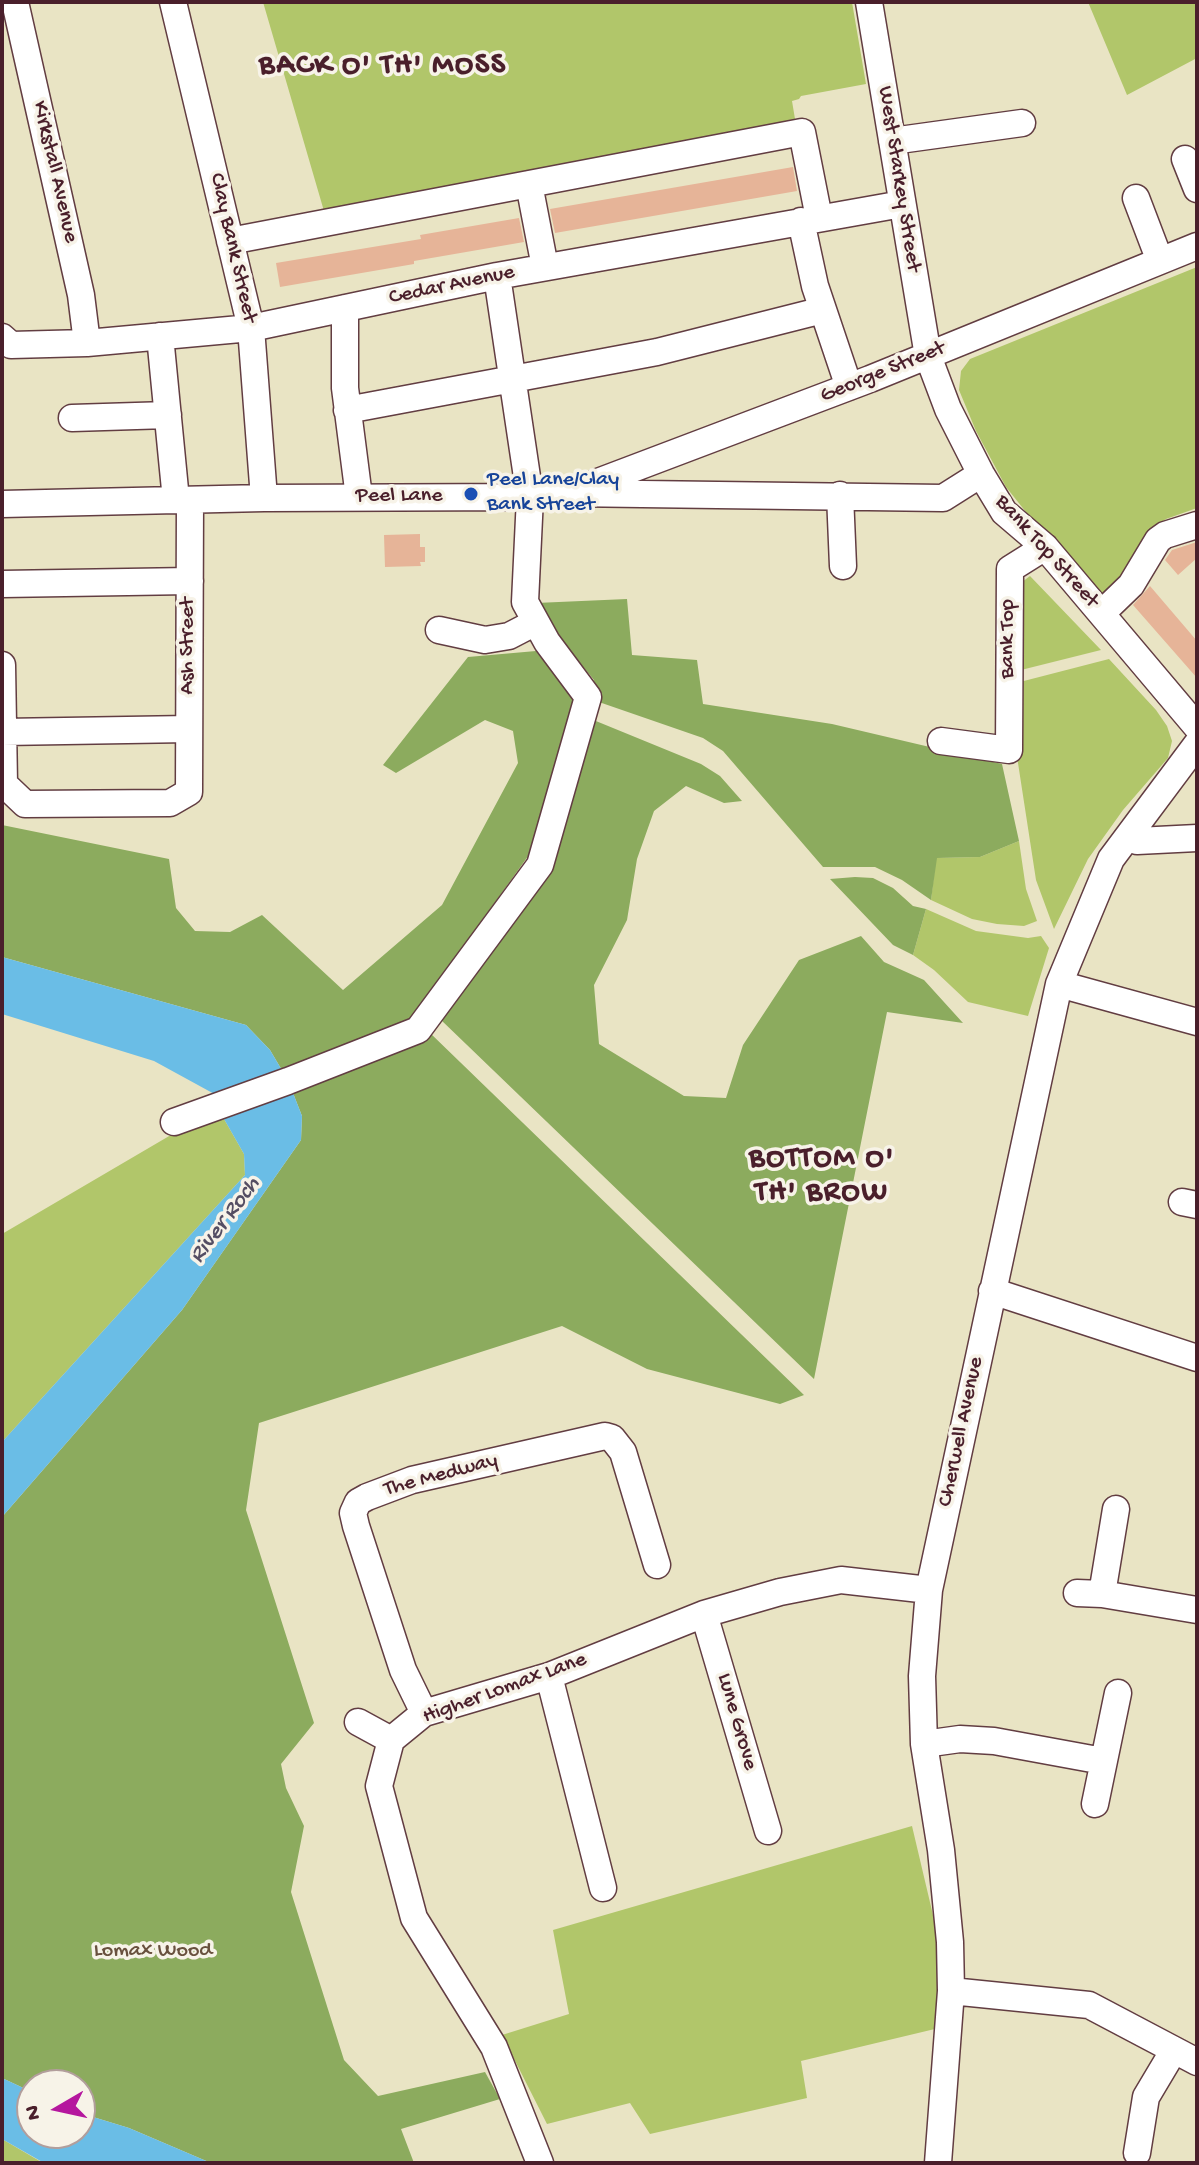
<!DOCTYPE html>
<html>
<head>
<meta charset="utf-8">
<style>
	body { margin:0 }
	#map { position:relative; width:1199px; height:2165px; overflow:hidden; background:#e9e4c4; font-family:"Gochi Hand",sans-serif }
	canvas { display:block }
	.frame { position:absolute; inset:0; border:4px solid #4a1f2b; pointer-events:none }
	.north { position:absolute; left:16px; top:2069px; width:80px; height:80px; box-sizing:border-box; background:#f7f3e8; border:2px solid #b29e9c; border-radius:50%; rotate:261deg; font-size:22px; font-weight:700; line-height:32px; text-align:center; color:#4a1f2b }
	.north::after { content:''; display:block; margin:auto; width:28px; height:36px; background:#b5179e; clip-path:polygon(50% 0,100% 100%,50% 72%,0 100%) }
</style>
</head>
<body>
<div id="map">
<canvas width="1199" height="2165"></canvas>
<div class="frame"></div>
<div class="north">N</div>
</div>
<script>
const ctx = document.querySelector('canvas').getContext('2d');
ctx.lineJoin = 'round';
function fill(path, color) { ctx.fillStyle = color; ctx.fill(path, 'evenodd'); }
const poly = rows => new Path2D(rows.map(r => 'M' + r).join(''));
function trace(path, color, width, dash) { ctx.strokeStyle = color; ctx.lineWidth = width; ctx.lineCap = dash ? 'butt' : 'round'; ctx.setLineDash(dash || []); ctx.stroke(path); }
function write(font, color, halo, rows, align = 'center') {
  ctx.font = font + ' "Gochi Hand",sans-serif'; ctx.lineWidth = 7; ctx.setLineDash([]); ctx.textBaseline = 'middle'; ctx.strokeStyle = halo; ctx.fillStyle = color; for (const [text, x, y, turn = 0] of rows) {
    ctx.save(); ctx.translate(x, y); ctx.rotate((+turn || 0) * Math.PI / 180); ctx.textAlign = isNaN(turn) ? turn : align; if (halo) ctx.strokeText(text, 0, 0); ctx.fillText(text, 0, 0); ctx.restore();
  }
}
fill(poly([
	[263,2,852,2,866,84,801,96,799,99,792,101,796,125,326,218],
	[1088,2,1197,2,1197,58,1127,95],
	[1197,267,1197,508,1166,519,1149,530,1131,562,1109,591,1094,597,1006,487,976,431,959,390,961,371,970,359],
	[1030,576,1101,650,1017,671,1022,582],
	[1109,659,1156,710,1167,726,1172,741,1168,758,1123,810,1088,859,1054,929,1036,880,1016,750,1016,683],
	[1019,841,1026,889,1037,921,1024,926,997,924,972,919,931,900,936,858,980,857],
	[926,909,976,931,1028,938,1041,936,1049,948,1028,1016,968,1002,934,970,913,955],
	[224,1119,244,1154,245,1175,2,1442,2,1234,176,1132],
	[912,1826,937,1932,939,2028,801,2061,807,2098,650,2134,630,2103,547,2124,502,2035,569,2014,553,1930],
	[2,2139,43,2163,44,2163,2,2163]
]), '#b1c66a');
fill(poly([
	[627,599,632,655,697,660,703,704,832,724,1002,764,1019,841,980,857,937,858,931,900,902,880,875,867,823,867,723,751,703,738,596,701,594,680,551,628,536,603],
	[536,651,575,700,531,852,408,1024,283,1072,270,1050,246,1025,2,957,2,825,169,859,176,908,195,931,230,932,262,915,343,990,442,905,518,763,513,731,485,720,396,773,383,765,468,657],
	[591,719,701,764,720,776,742,801,724,803,686,786,654,811,637,859,627,920,594,985,599,1044,684,1096,726,1098,743,1045,799,960,861,936,884,962,924,980,963,1023,887,1012,814,1379,440,1019,553,867],
	[855,877,873,878,893,888,913,906,926,909,913,955,893,945,830,879],
	[429,1032,804,1395,780,1404,647,1369,562,1326,259,1423,246,1510,314,1723,281,1764,286,1788,304,1826,291,1892,344,2060,378,2096,485,2072,500,2099,401,2129,414,2163,211,2163,129,2128,80,2113,80,2085,32,2085,32,2092,2,2078,2,1517,182,1310,301,1140,302,1116,293,1093]
]), '#8cab5e');
fill(poly([
	[2,957,246,1025,270,1050,283,1072,218,1096,154,1061,2,1014],
	[293,1093,302,1116,301,1140,182,1310,2,1517,2,1442,245,1175,244,1154,224,1119],
	[2,2078,32,2092,32,2133,80,2133,80,2113,129,2128,211,2163,44,2163,2,2139]
]), '#6abde6');
fill(poly([
	[793,167,797,191,555,233,550,209],
	[519,218,524,242,414,261,414,264,280,287,276,263,421,239,420,235],
	[420,534,420,547,425,547,425,562,420,562,421,566,385,567,384,535],
	[1197,542,1197,558,1178,575,1165,560,1172,550],
	[1150,586,1197,641,1197,678,1133,605]
]), '#e6b498');
const minor = poly([
	[15,2,81,295,87,343],
	[173,2,251,328,264,498],
	[869,2,928,356,948,409,981,474,1004,512,1045,547,1197,727],
	[892,141,1022,123],
	[1185,159,1197,189],
	[529,184,545,267],
	[1136,198,1160,261],
	[801,221,815,286,849,387],
	[230,241,802,132,819,218],
	[345,308,345,388,359,497],
	[160,336,176,500],
	[2,337,11,345,87,343,251,328,497,276,902,204],
	[347,410,657,352,823,310],
	[72,418,168,415],
	[582,488,870,379,1197,246],
	[840,495,843,566],
	[2,504,264,498,530,497,567,493,943,498,981,474],
	[2,584,190,581],
	[1102,613,1131,585,1158,540,1165,535,1197,525],
	[439,630,485,640,509,636,536,622],
	[2,665,4,784,25,804,170,803,189,792,190,500],
	[3,732,189,729],
	[941,741,1009,750,1010,569,1045,547],
	[1128,837,1137,841,1197,838],
	[1059,984,1197,1022],
	[174,1122,288,1081,418,1030,540,865,588,697,547,642,525,602,530,497,497,276],
	[1182,1202,1197,1205],
	[992,1291,1197,1358],
	[1077,1593,1102,1594,1197,1610],
	[1102,1594,1116,1509],
	[704,1614,768,1831],
	[549,1676,603,1888],
	[424,1713,403,1670,356,1526,353,1513,358,1502,367,1497,412,1480,605,1436,612,1438,623,1452,657,1565],
	[358,1722,391,1740],
	[924,1744,960,1739,994,1741,1103,1761],
	[1095,1804,1118,1693],
	[951,1991,1089,2005,1197,2062],
	[1137,2153,1146,2097,1174,2050],
	[540,2163,494,2047,414,1918,379,1786,391,1740,424,1713,549,1676,704,1614,780,1592,841,1580,929,1590],
	[938,2163,951,1991,950,1942,941,1850,924,1744,922,1676,929,1590,1059,984,1111,859,1197,744]
]);
trace(minor, '#623d42', 29);
trace(minor, '#fff', 26);
for (const [x, y, r, color] of [
	[471,494,8,"#1a4fb4"]
]) { const dot = new Path2D(); dot.arc(x, y, r, 0, 2 * Math.PI); ctx.fillStyle = color; ctx.fill(dot); trace(dot, '#f7f3e8', 3); }
write('22px', '#4a1f2b', '#f7f3e8', [
	["Kirkstall Avenue",54,172,77],
	["West Starkey Street",898,179,81],
	["Clay Bank Street",232,248,77],
	["Cedar Avenue",452,286,-12],
	["George Street",883,373,-22],
	["Peel Lane",399,497],
	["Bank Top Street",1046,552,48],
	["Bank Top",1009,639,-90],
	["Ash Street",189,646,-90],
	["Cherwell Avenue",962,1432,-78],
	["The Medway",441,1476,-15],
	["Higher Lomax Lane",505,1689,-20],
	["Lune Grove",736,1722,74]
]);
write('22px', '#164399', '#f7f3e8', [
	["Peel Lane/Clay",487,481],
	["Bank Street",487,506]
], 'left');
write('22px', '#69513e', '#f7f3e8', [
	["Lomax Wood",153,1952]
]);
write('italic 24px', '#544e63', '#f7f3e8', [
	["River Roch",226,1221,-53]
]);
ctx.letterSpacing = '2px';
write('bold 30px', '#4a1f2b', '#f7f3e8', [
	["BACK O' TH' MOSS",383,67],
	["BOTTOM O'",822,1160],
	["TH' BROW",822,1194]
]);
ctx.letterSpacing = '0px';
</script>
</body>
</html>
